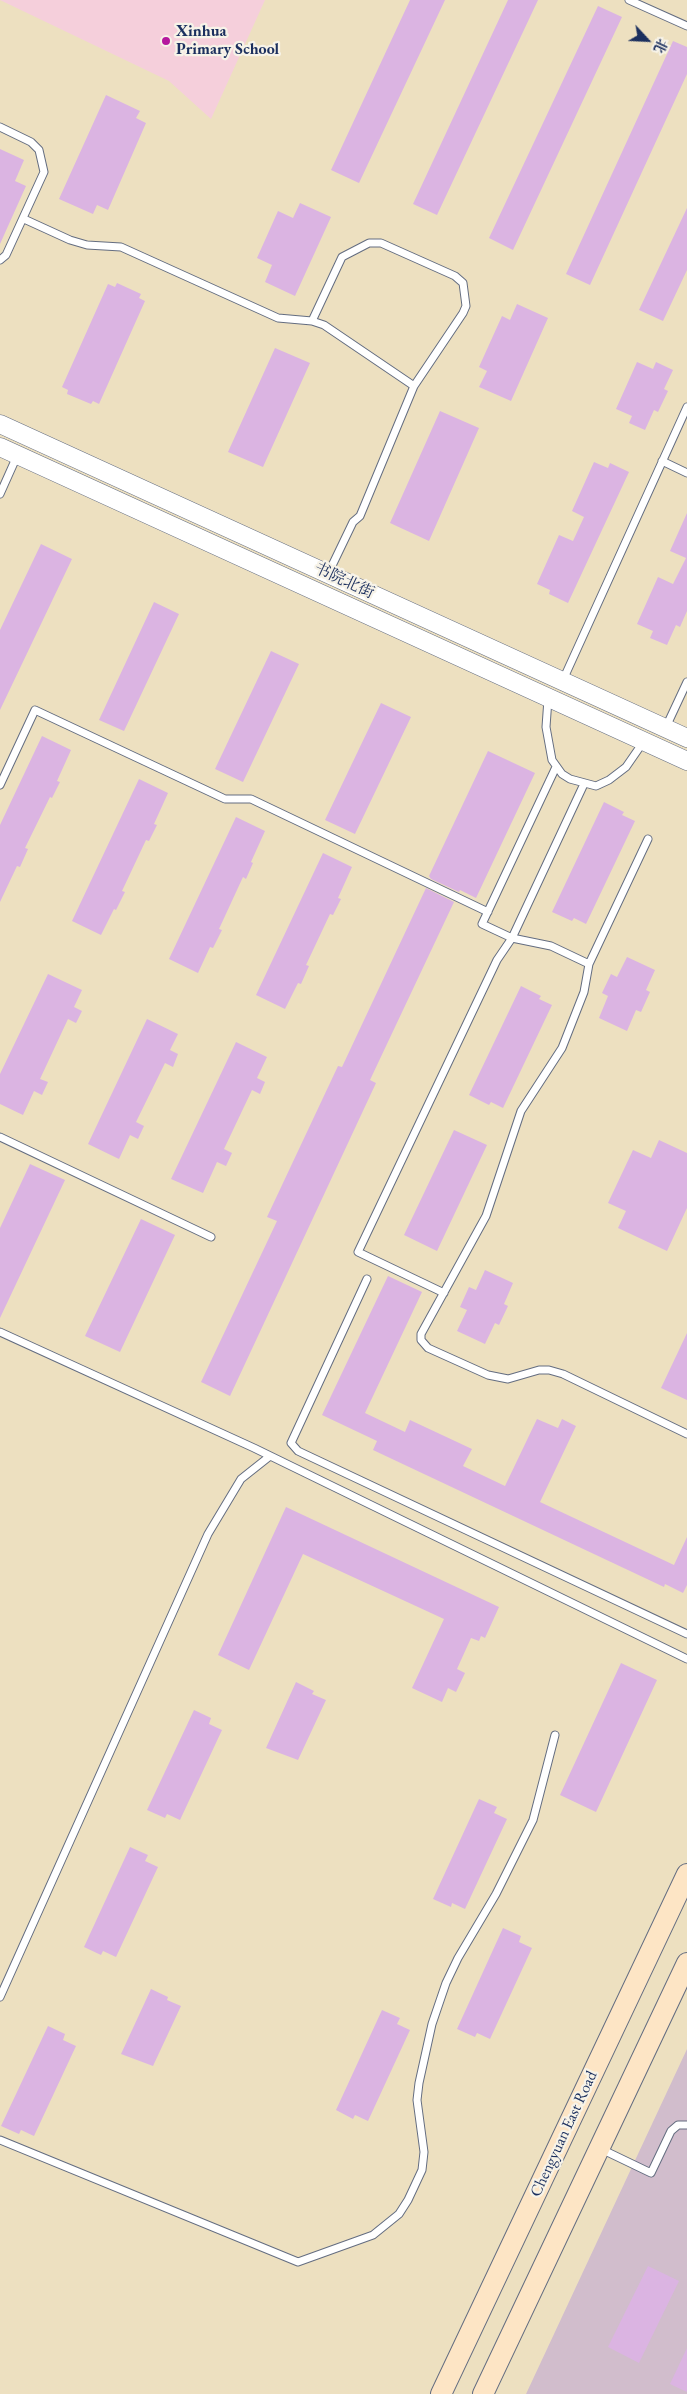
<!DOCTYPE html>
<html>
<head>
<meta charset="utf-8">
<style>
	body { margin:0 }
	#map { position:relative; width:687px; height:2394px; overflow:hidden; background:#ede0c0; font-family:"EB Garamond","Noto Serif SC",serif }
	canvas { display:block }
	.north { position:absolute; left:622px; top:15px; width:50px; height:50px; -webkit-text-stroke:4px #f7f3e8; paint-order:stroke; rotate:115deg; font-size:14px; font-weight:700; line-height:20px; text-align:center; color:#1b2f5e }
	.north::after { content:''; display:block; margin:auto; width:18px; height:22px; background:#1b2f5e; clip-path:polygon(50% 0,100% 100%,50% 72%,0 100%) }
</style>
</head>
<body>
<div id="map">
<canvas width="687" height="2394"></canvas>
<div class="north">北</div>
</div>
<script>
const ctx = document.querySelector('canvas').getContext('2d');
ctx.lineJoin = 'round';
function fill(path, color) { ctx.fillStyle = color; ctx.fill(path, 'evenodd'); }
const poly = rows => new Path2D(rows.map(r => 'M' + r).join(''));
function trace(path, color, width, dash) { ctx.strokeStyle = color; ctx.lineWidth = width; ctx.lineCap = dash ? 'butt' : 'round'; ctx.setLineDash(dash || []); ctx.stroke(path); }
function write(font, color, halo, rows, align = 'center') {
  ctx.font = font + ' "EB Garamond","Noto Serif SC",serif'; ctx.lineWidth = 4.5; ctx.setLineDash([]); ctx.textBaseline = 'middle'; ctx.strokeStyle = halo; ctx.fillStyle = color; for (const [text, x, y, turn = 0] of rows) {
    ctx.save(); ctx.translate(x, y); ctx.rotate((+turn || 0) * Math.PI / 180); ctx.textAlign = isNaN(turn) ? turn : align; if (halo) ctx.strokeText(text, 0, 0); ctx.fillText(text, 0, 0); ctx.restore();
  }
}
fill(poly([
	[0,0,265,0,211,119,169,81]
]), '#f5cfdb');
fill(poly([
	[687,2049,687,2394,526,2394]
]), '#d1bdcc');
fill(poly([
	[410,0,445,0,359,183,331,170],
	[508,0,538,0,437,215,413,204],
	[598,6,622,17,513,250,489,238],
	[673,41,687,47,687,74,590,285,566,274],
	[106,95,140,111,136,118,146,123,108,210,97,205,93,214,59,199],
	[0,149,24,160,15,181,26,186,0,244],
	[300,203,331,217,295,296,265,282,272,265,257,258,278,211,293,218],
	[687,208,687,270,663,321,639,310],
	[117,283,141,294,139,298,145,301,99,404,93,401,91,404,67,394,68,390,62,387,108,284,115,287],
	[517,304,548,318,511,401,479,387,487,371,479,367,502,316,510,320],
	[275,348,310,363,263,467,228,452],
	[637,362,653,369,656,362,673,370,664,389,668,391,658,412,654,410,645,430,629,423,632,416,616,409],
	[440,411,479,428,429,541,390,523],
	[594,462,608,468,610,463,629,472,568,603,549,594,550,590,537,584,559,535,573,541,584,517,572,511],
	[687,513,687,611,680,627,676,625,667,645,650,638,653,631,637,624,658,577,673,584,686,558,670,551],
	[41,544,72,559,0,710,0,630],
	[154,602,179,614,124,731,99,720],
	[271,651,299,664,243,782,215,769],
	[381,703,411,717,355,834,325,820],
	[42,736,71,750,57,781,60,782,52,798,50,797,25,848,28,849,20,867,17,866,0,902,0,825],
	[488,751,535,773,476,898,460,890,459,892,431,879,429,876],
	[139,779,168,793,154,824,157,825,149,841,146,840,122,891,125,892,116,910,114,909,101,935,72,921],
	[604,802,624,812,622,815,635,821,586,924,574,918,572,921,552,912],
	[236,817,265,831,251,862,253,863,246,879,243,877,219,929,222,930,213,948,210,947,198,973,169,959],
	[323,853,352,867,338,898,341,899,333,915,330,914,306,965,309,966,301,984,298,983,285,1009,256,995],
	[426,888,454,902,370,1080,376,1083,230,1396,201,1382,277,1221,267,1217,338,1066,342,1067],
	[627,957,655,970,646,990,650,992,641,1012,636,1010,627,1031,599,1018,608,996,602,993,611,974,617,977],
	[48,974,82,990,74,1007,82,1011,76,1023,68,1019,40,1079,48,1082,42,1095,34,1091,23,1115,0,1104,0,1074],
	[521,986,541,996,539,999,552,1005,503,1108,491,1102,489,1105,469,1095],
	[147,1019,178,1034,170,1050,178,1054,173,1067,165,1063,136,1122,144,1126,138,1139,130,1135,119,1159,88,1144],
	[236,1042,267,1057,257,1078,265,1082,260,1094,252,1090,224,1149,232,1153,226,1166,217,1162,203,1193,171,1179],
	[454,1130,487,1145,437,1251,404,1235],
	[659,1140,687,1153,687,1208,667,1251,618,1228,626,1211,608,1203,633,1150,651,1158],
	[30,1164,65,1180,0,1318,0,1228],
	[141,1219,175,1235,120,1352,85,1336],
	[485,1270,513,1283,504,1304,508,1306,499,1325,495,1323,485,1344,457,1331,467,1310,460,1307,469,1287,476,1290],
	[388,1276,422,1292,365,1413,405,1432,410,1420,472,1449,463,1466,505,1486,537,1419,558,1428,562,1419,576,1426,540,1502,674,1565,687,1537,687,1585,683,1593,665,1584,664,1587,373,1450,377,1441,322,1415],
	[687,1333,687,1400,661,1388],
	[286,1507,499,1607,485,1638,481,1636,479,1641,471,1638,457,1669,465,1673,456,1692,448,1688,442,1702,412,1688,444,1619,303,1554,249,1670,218,1655],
	[621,1663,657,1680,596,1812,560,1795],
	[296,1682,314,1691,312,1694,326,1700,298,1760,266,1748],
	[194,1710,211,1718,209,1724,222,1730,180,1820,167,1814,165,1818,147,1810],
	[479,1799,497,1807,494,1813,507,1819,465,1909,452,1903,451,1907,433,1899],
	[130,1847,148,1855,145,1861,158,1867,116,1957,103,1951,101,1955,84,1947],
	[503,1928,521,1936,519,1942,532,1948,490,2039,477,2033,475,2037,457,2029],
	[151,1989,168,1997,167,2000,181,2006,153,2066,121,2054],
	[382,2010,400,2018,397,2024,410,2030,368,2121,355,2115,353,2119,336,2110],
	[48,2026,65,2034,63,2040,76,2046,34,2136,21,2130,19,2134,1,2126],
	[648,2266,679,2281,639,2363,608,2347],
	[687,2348,687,2392,670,2384]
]), '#dbb4e2');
const service = poly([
	[629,0,687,26],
	[0,127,31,142,39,150,44,172,6,255,0,260],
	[24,219,70,240,87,245,121,247,278,318,312,321,324,325,414,386],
	[312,321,342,257,369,243,381,243,455,276,463,283,466,306,463,313,414,386,360,516,353,522,328,574],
	[662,461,687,473],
	[0,494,17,456],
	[563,680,687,407],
	[548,699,546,727,552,760,562,774,570,779,596,786,609,780,626,767,644,741],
	[666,727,687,682],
	[556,767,482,924,512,938,584,784],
	[0,785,35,710,225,799,251,799,488,912],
	[648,839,589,964,584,992,562,1048,521,1111,486,1216,421,1334,421,1340,428,1348,488,1375,508,1379,539,1370,549,1370,563,1374,687,1434],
	[0,1137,211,1237],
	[367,1279,291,1443,298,1451,687,1634],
	[444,1293,358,1252,497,960,512,938,551,946,589,964],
	[0,1332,254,1448,687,1659],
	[0,1997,208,1534,241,1479,270,1456],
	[0,2140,298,2262,373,2235,399,2214,408,2200,422,2170,424,2152,417,2100,419,2083,432,2024,446,1983,458,1958,496,1894,533,1820,555,1735],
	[601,2149,651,2173,671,2131,678,2125,687,2125]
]);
const tertiary = poly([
	[0,424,687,738],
	[0,447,687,761]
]);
const secondary = poly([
	[441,2394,687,1874],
	[483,2394,687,1963]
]);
trace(service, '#646d80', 9);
trace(tertiary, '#646d80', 19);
trace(secondary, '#646d80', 22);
trace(service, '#fff', 7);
trace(tertiary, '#fff', 18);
trace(secondary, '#fde5c5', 20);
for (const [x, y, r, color] of [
	[166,41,5,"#b5179e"]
]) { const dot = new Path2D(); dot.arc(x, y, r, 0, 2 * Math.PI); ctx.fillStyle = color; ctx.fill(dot); trace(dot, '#f7f3e8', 2); }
write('bold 16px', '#1b2f5e', '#f7f3e8', [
	["Xinhua",176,32],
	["Primary School",176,50]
], 'left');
write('16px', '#1b2f5e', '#f7f3e8', [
	["书院北街",344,581,25],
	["Chengyuan East Road",564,2134,-65]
]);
</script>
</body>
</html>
